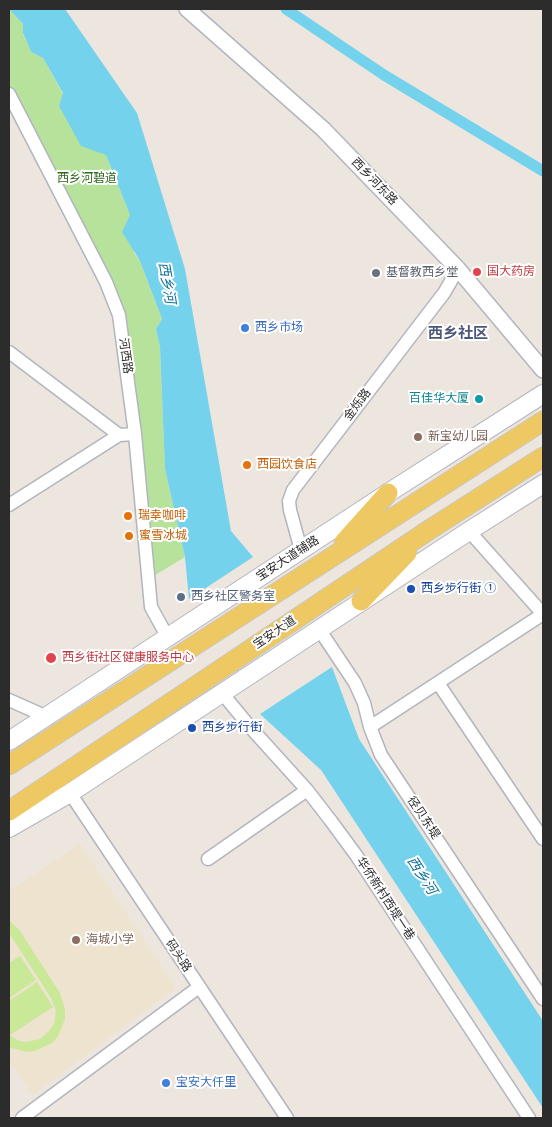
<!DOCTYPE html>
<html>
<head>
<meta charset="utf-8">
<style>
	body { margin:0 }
	#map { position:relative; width:552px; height:1127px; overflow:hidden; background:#ede6de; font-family:Poppins,sans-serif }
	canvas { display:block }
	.frame { position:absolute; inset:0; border:10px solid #2c2c2c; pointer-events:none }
</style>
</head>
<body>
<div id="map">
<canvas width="552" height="1127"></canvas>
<div class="frame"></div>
</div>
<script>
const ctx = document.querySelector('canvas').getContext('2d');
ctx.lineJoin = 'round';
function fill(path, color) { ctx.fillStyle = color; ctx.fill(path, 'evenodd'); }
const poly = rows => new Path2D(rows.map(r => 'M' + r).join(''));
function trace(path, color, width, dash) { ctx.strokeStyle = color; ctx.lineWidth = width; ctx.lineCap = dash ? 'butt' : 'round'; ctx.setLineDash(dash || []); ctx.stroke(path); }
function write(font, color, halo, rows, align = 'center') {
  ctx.font = font + ' Poppins,"Noto Sans SC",sans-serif'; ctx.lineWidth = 4; ctx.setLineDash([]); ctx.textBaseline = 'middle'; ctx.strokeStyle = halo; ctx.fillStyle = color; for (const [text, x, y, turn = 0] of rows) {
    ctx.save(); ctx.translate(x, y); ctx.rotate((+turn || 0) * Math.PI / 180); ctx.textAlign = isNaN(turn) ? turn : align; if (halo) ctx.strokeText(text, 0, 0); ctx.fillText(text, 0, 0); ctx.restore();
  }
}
fill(poly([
	[80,844,176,988,33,1095,9,1062,9,891]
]), '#eee3ce');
fill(poly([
	[9,9,23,24,23,34,31,52,43,58,63,94,59,106,106,155,130,215,134,253,140,261,162,319,156,329,160,347,165,469,185,557,152,577,109,281,9,86]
]), '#b7e29c');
fill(poly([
	[9,920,20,931,60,993,65,1010,65,1019,58,1036,52,1043,35,1051,26,1052,9,1047,9,1035,19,1041,26,1042,40,1039,50,1030,54,1024,56,1010,51,998,9,933],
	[20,956,36,980,9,998,9,963],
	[37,982,53,1007,10,1035,9,1001]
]), '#cae998');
fill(poly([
	[9,9,65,9,137,113,185,269,231,531,253,557,189,599,185,557,165,469,160,347,156,329,162,319,140,261,122,232,130,215,106,155,81,146,59,106,63,93,43,58,31,52,23,33,23,24],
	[332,667,359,739,543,1021,543,1108,321,770,260,714]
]), '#74d2ed');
trace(poly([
	[286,9,384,75,543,171]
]), '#74d2ed', 11);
const minor = poly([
	[9,94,106,282,119,315,135,434,151,607,168,638],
	[9,352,119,435],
	[9,505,119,435,135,434],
	[469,531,543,614],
	[301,550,290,510,289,501,293,490,444,293,458,269],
	[319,629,355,683,364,703,370,727,381,755,543,999],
	[438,683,543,839],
	[222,693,250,727,307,790,331,821,356,855,529,1118],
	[9,700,45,716],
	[370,727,543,614],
	[70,793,287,1118],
	[208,859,307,790],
	[22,1118,199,987]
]);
const tertiary = poly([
	[187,9,323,129,458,269,543,370]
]);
const secondary = poly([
	[9,741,388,493,543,394],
	[9,828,70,793,469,531,543,484]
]);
const primary = poly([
	[344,542,388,493],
	[361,601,407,553],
	[9,765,543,421],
	[9,811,429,530,543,457]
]);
trace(minor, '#b2b5bf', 15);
trace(tertiary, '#b2b5bf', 18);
trace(secondary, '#b2b5bf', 20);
trace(primary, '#c8c8c8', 21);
trace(minor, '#fff', 12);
trace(tertiary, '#fff', 15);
trace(secondary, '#fff', 18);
trace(primary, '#eec862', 19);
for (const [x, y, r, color] of [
	[477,272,5,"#e0444e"],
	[376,273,5,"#6b7280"],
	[245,328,5,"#3f7fe0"],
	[479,399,5,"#0f9aa8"],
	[418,437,5,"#8d6e63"],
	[247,465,5,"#e8710a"],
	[128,516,5,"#e8710a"],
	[129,536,5,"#e8710a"],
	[411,589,5,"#1a4fb4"],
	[181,597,5,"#5c6f8a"],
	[51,658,6,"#e0444e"],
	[192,728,5,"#1a4fb4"],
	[76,940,5,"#8d6e63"],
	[166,1083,5,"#3f7fe0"]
]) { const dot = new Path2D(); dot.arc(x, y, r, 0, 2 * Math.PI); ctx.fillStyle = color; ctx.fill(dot); trace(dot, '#fff', 2); }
write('12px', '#2f691c', '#fff', [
	["西乡河碧道",87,179]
]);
write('12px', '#2c2c2c', '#fff', [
	["西乡河东路",374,182,46],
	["河西路",125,356,82],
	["金烁路",358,405,-53],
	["宝安大道辅路",288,559,-33],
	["宝安大道",275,633,-34],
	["径贝东堤",423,818,56],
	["华侨新村西堤一巷",385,899,57],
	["码头路",178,956,56]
]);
write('12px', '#be3a42', '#fff', [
	["国大药房",487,272],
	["西乡街社区健康服务中心",62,658]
], 'left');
write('12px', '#5b616d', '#fff', [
	["基督教西乡堂",386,273]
], 'left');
write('12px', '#366cbe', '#fff', [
	["西乡市场",255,328],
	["宝安大仟里",176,1083]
], 'left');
write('12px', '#0d838f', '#fff', [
	["百佳华大厦",469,399]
], 'right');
write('12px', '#785e54', '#fff', [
	["新宝幼儿园",428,437],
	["海城小学",86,940]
], 'left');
write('12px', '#c56008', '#fff', [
	["西园饮食店",257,465],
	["瑞幸咖啡",138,516],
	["蜜雪冰城",139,536]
], 'left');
write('12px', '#164399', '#fff', [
	["西乡步行街 ①",421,589],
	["西乡步行街",202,728]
], 'left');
write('12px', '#4e5e75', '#fff', [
	["西乡社区警务室",191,597]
], 'left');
write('italic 14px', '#10719c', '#fff', [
	["西乡河",166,283,80],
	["西乡河",421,876,57]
]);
write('bold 15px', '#4c577c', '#fff', [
	["西乡社区",458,334]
]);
</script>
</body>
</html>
